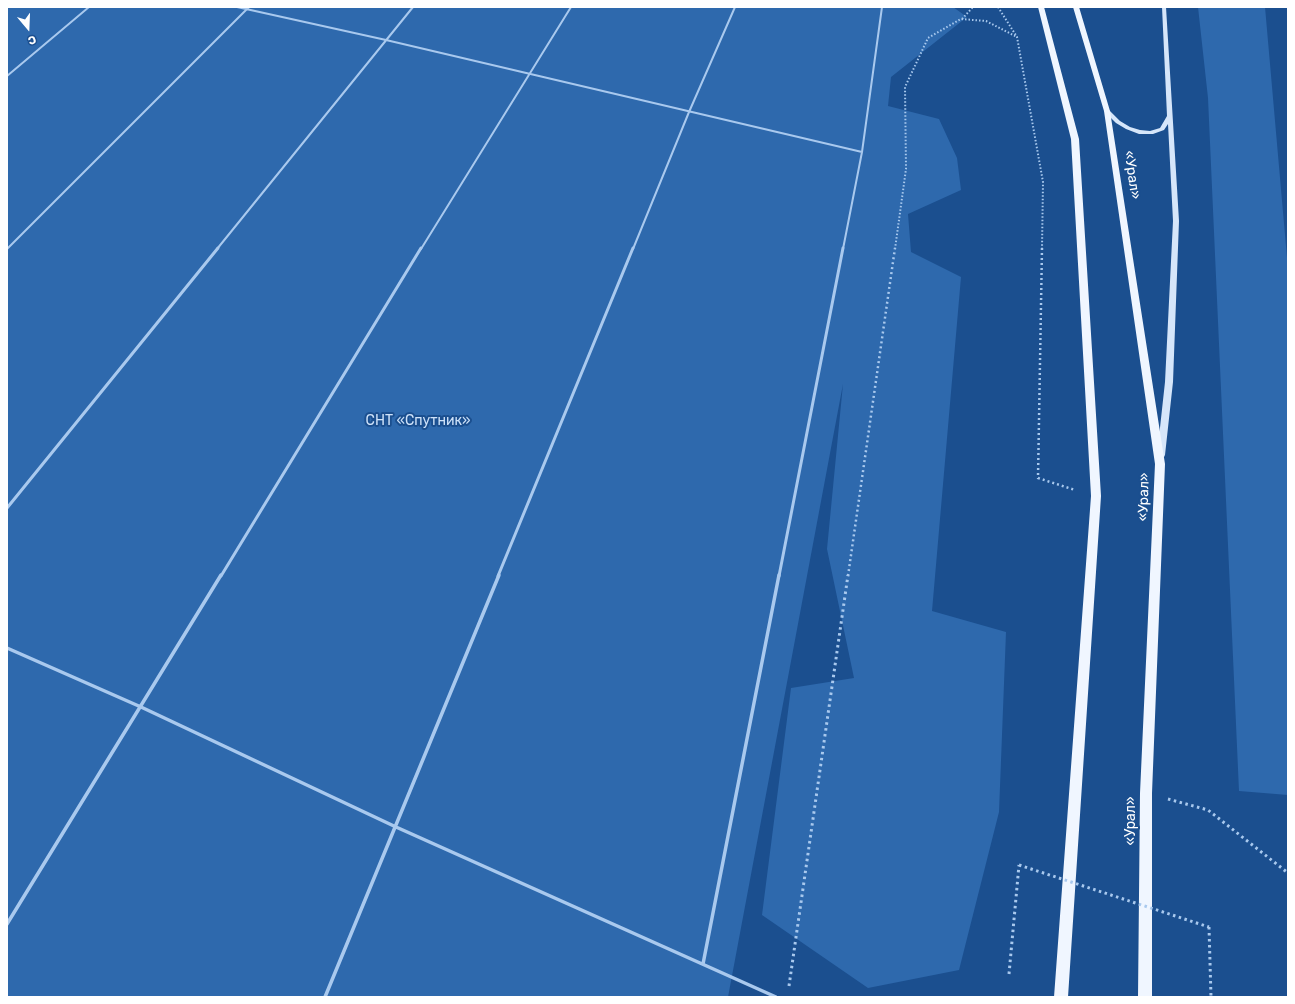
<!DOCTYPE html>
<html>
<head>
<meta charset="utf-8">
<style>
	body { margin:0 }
	#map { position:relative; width:1295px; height:1004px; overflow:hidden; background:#1b4f8f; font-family:Rubik,sans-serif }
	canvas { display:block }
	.frame { position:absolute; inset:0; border:8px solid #fff; pointer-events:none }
	.north { position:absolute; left:8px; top:8px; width:40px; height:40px; -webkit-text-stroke:3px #1b4f8f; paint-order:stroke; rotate:161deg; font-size:11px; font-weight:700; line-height:16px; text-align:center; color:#fff }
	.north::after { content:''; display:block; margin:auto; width:14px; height:18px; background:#fff; clip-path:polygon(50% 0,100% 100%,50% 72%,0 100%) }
</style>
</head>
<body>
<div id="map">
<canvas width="1295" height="1004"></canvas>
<div class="frame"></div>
<div class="north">С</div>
</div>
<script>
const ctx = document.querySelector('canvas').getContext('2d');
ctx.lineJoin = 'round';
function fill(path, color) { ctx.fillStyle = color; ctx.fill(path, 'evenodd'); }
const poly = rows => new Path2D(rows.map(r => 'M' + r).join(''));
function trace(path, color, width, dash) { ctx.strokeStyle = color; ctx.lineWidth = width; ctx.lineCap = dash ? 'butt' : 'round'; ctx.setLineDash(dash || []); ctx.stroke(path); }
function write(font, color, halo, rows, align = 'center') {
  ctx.font = font + ' Rubik,sans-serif'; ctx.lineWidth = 4; ctx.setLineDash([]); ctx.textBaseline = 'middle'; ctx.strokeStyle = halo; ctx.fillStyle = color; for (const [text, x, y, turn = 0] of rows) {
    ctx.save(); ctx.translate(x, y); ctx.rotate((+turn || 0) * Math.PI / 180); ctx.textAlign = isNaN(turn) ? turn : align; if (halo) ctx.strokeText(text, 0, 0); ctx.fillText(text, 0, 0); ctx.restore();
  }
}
fill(poly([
	[7,7,953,7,967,17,891,77,888,106,939,119,957,158,961,190,908,214,911,252,961,277,932,611,1006,632,999,812,959,970,868,988,762,915,791,688,854,678,827,549,843,384,728,997,7,997],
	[1198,7,1265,7,1288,269,1288,795,1239,791,1208,98]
]), '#2e69ad');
trace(poly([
	[998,7,1017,37,1043,182,1042,249],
	[962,19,973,7],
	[895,249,906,169,905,87,928,38,961,19,986,21,1017,37]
]), '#a9c9ee', 2, [1.5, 2]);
trace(poly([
	[1042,248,1038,478,1075,490],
	[848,576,895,248]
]), '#a9c9ee', 2.5, [2, 3]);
trace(poly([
	[1168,799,1208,810,1288,873],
	[1209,927,1211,997],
	[1009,974,1019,865],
	[789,986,848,575]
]), '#a9c9ee', 3, [2.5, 3.5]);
trace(poly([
	[237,7,386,40,862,152],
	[7,76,89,7],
	[7,249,249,7],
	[217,249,413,7],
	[421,249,571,7],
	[633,249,689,112,735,7],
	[843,249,862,152,882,7]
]), '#a9c9ee', 2);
trace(poly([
	[7,508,218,248],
	[221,576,421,248],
	[498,576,633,248],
	[779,576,843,248]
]), '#a9c9ee', 3);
trace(poly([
	[7,648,141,707,396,827,776,997],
	[7,924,221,575],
	[703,964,779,575],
	[325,997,499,575]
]), '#a9c9ee', 3.5);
fill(poly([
	[1162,7,1166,7,1179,221,1173,382,1165,455,1164,457,1161,458,1158,457,1157,455,1165,382,1173,221,1168,124,1164,130,1153,134,1139,134,1126,129,1116,123,1104,111,1109,110,1120,121,1130,127,1140,130,1150,131,1160,128,1167,116,1162,7]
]), '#d6e6fa');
fill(poly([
	[1038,7,1044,7,1079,139,1101,496,1068,997,1054,997,1091,496,1071,139,1038,7],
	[1073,7,1079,7,1110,111,1165,464,1152,793,1152,997,1138,997,1140,793,1155,464,1104,111,1073,7]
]), '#f0f6ff');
trace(poly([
	[1019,865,1209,927]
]), '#a9c9ee', 3, [2.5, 3.5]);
write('14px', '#fff', '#1b4f8f', [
	["«Урал»",1132,175,82],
	["«Урал»",1144,497,-88],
	["«Урал»",1131,821,-90]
]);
write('14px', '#cfe3fa', '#1b4f8f', [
	["СНТ «Спутник»",418,421]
]);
</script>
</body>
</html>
